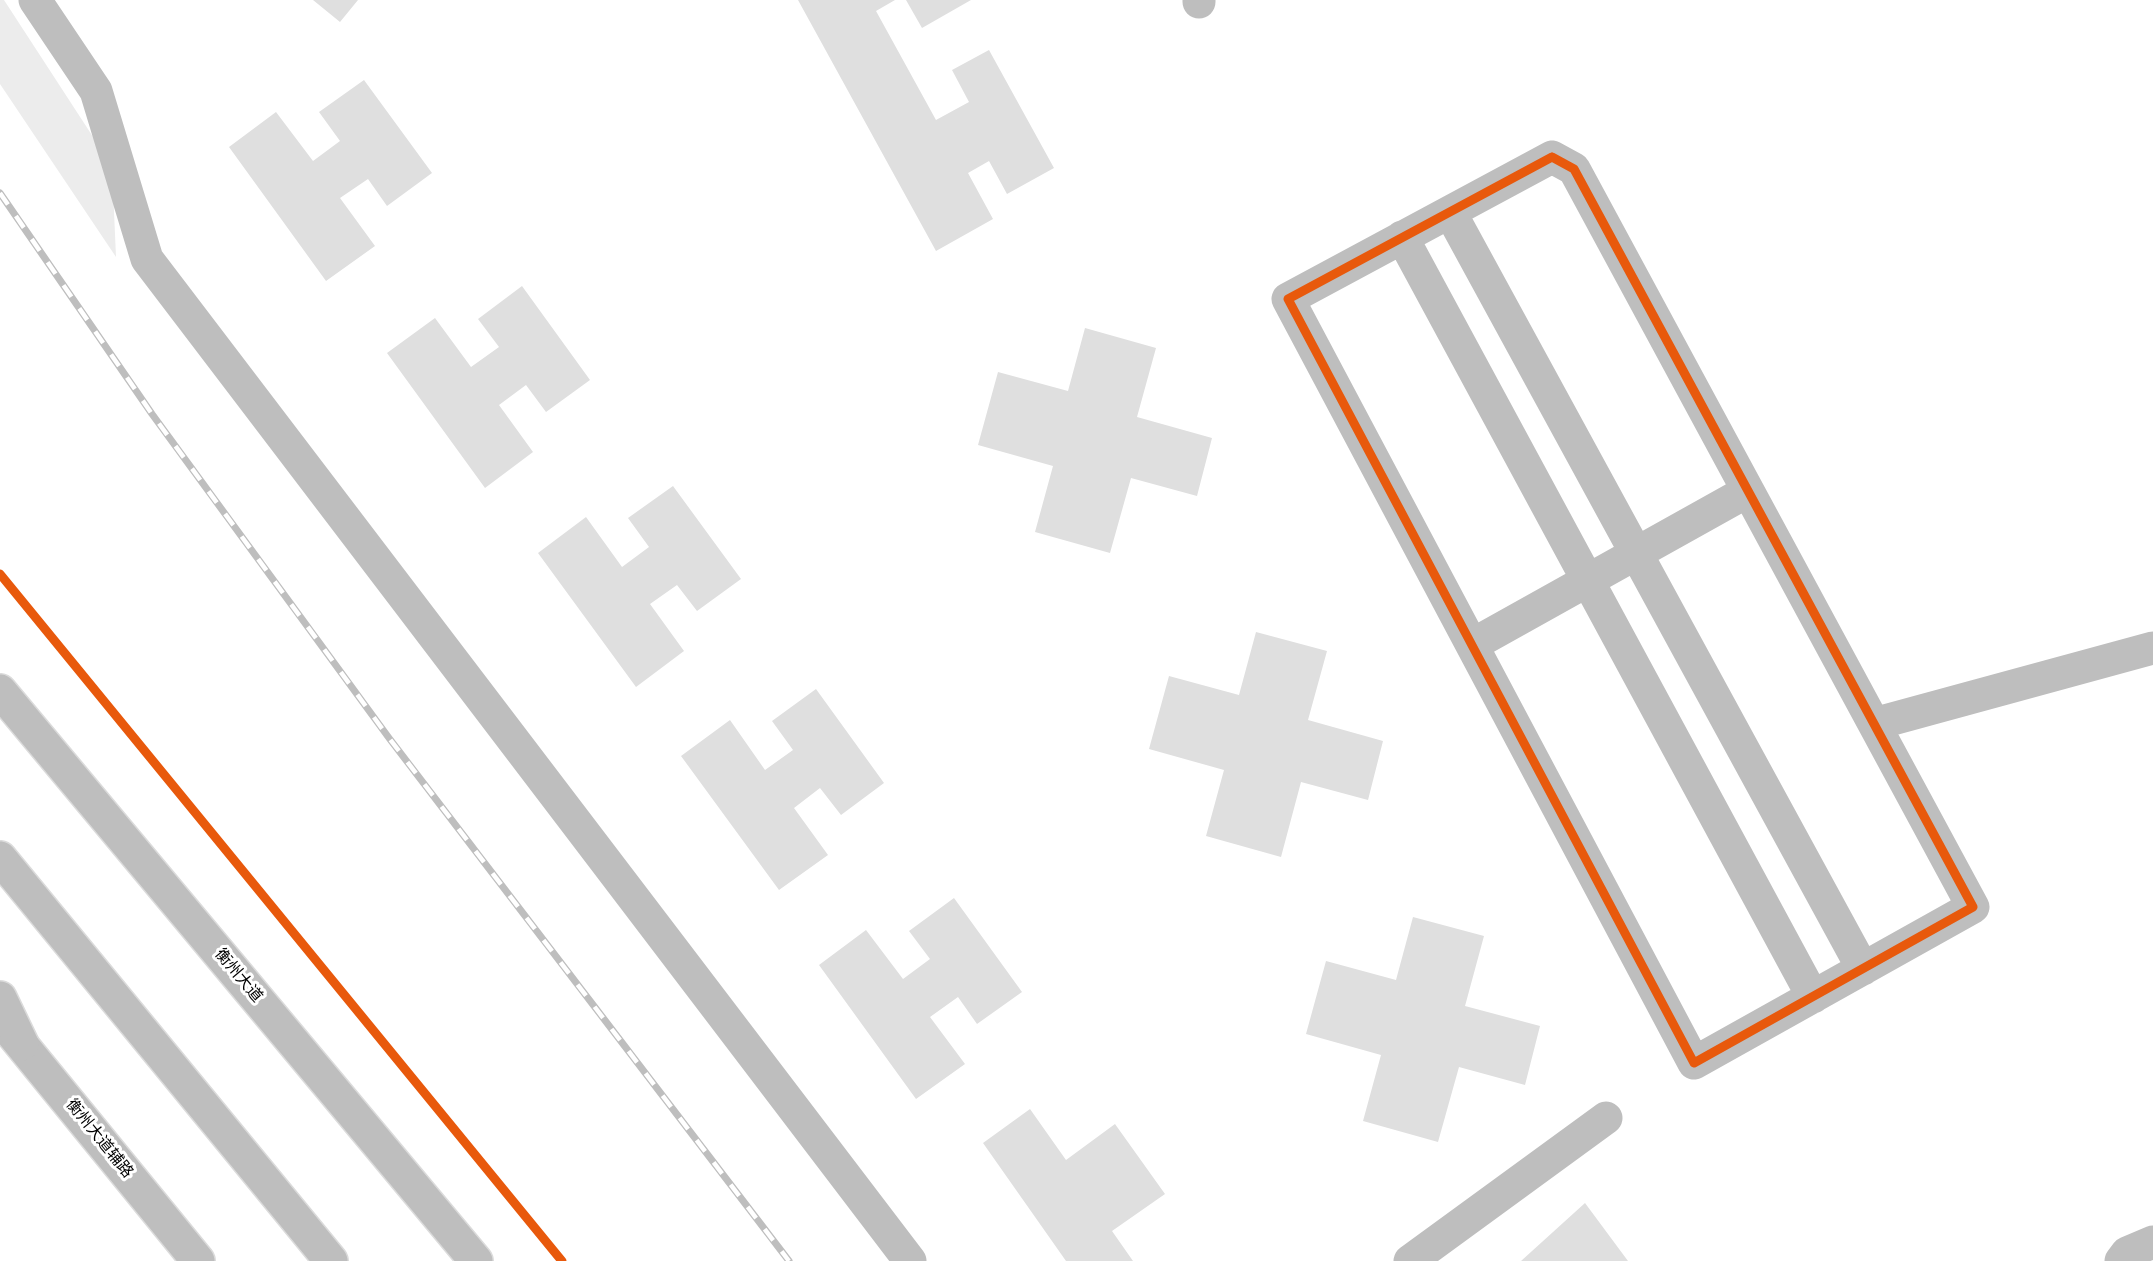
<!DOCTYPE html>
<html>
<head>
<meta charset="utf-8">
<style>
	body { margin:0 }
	canvas { display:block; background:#fff }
</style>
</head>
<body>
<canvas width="2153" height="1261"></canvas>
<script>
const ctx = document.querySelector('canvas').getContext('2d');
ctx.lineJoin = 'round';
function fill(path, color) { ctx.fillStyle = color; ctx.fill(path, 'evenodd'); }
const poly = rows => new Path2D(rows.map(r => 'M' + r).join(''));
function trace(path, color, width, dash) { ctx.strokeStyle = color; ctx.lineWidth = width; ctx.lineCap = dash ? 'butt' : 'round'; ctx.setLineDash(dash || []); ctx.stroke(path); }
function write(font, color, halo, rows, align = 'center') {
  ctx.font = font + ' "Titillium Web","Noto Sans SC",sans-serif'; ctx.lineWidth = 6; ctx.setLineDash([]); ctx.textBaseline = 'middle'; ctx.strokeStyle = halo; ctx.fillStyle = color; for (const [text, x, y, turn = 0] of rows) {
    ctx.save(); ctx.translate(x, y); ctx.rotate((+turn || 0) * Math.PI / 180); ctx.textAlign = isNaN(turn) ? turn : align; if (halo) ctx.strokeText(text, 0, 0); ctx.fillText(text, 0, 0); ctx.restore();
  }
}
fill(poly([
	[0,0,4,0,112,166,116,257,0,84]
]), '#ececec');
fill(poly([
	[313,0,358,0,340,22],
	[798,0,895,0,876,11,936,120,969,102,952,70,989,50,1054,168,1007,194,989,161,968,173,993,219,936,251],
	[906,0,971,0,922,28],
	[364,80,432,173,387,206,368,179,340,198,375,246,326,281,229,147,276,112,313,161,340,141,319,112],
	[522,286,590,380,546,412,526,385,499,405,533,452,485,488,387,353,435,318,471,367,499,347,478,319],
	[1085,328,1156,348,1137,417,1212,438,1197,496,1131,478,1110,553,1035,532,1053,466,978,445,998,372,1068,391],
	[673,486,741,579,697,611,677,585,650,604,684,651,636,687,538,553,586,517,622,567,649,547,628,518],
	[1256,632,1327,651,1308,720,1383,741,1368,800,1301,782,1281,857,1206,836,1224,770,1149,749,1169,676,1239,695],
	[816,689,884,783,841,815,820,788,794,808,828,855,779,890,681,756,730,720,765,770,793,750,772,721],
	[954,898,1022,992,977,1024,958,997,930,1017,965,1064,916,1099,819,965,866,930,903,979,930,959,909,931],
	[1413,917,1484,936,1465,1006,1540,1026,1525,1085,1459,1067,1438,1142,1363,1121,1381,1055,1306,1034,1326,961,1396,980],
	[1030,1109,1066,1160,1115,1124,1165,1194,1112,1231,1133,1261,1066,1261,983,1143],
	[1585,1203,1628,1261,1521,1261]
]), '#dfdfdf');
const primary = poly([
	[3,1022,198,1261]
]);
const highway = poly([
	[0,691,476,1261],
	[0,858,331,1261],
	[0,998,22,1044]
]);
trace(primary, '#dbdbdb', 36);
trace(highway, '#dbdbdb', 36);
trace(poly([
	[35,0,96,91,147,259,910,1261],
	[1199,0,1199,2],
	[1552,157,1574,169,1973,907,1694,1063,1288,299,1552,157],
	[1450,212,1863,969],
	[1402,237,1813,997],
	[1472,645,1748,491],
	[1874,724,2153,648],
	[1410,1261,1606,1118],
	[2121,1261,2127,1253,2153,1242]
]), '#bebebe', 33);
trace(primary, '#bebebe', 33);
trace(highway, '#bebebe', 33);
const rail = poly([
	[0,193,152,414,389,738,789,1261]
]);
trace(rail, '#bebebe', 7);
trace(rail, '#fff', 4.5, [14]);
trace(poly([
	[1552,157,1574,169,1973,907,1694,1063,1288,299,1552,157],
	[0,574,562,1261]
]), '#e8590c', 9);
write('16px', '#000', '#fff', [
	["衡州大道",238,976,50],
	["衡州大道辅路",99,1139,51]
]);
</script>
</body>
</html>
